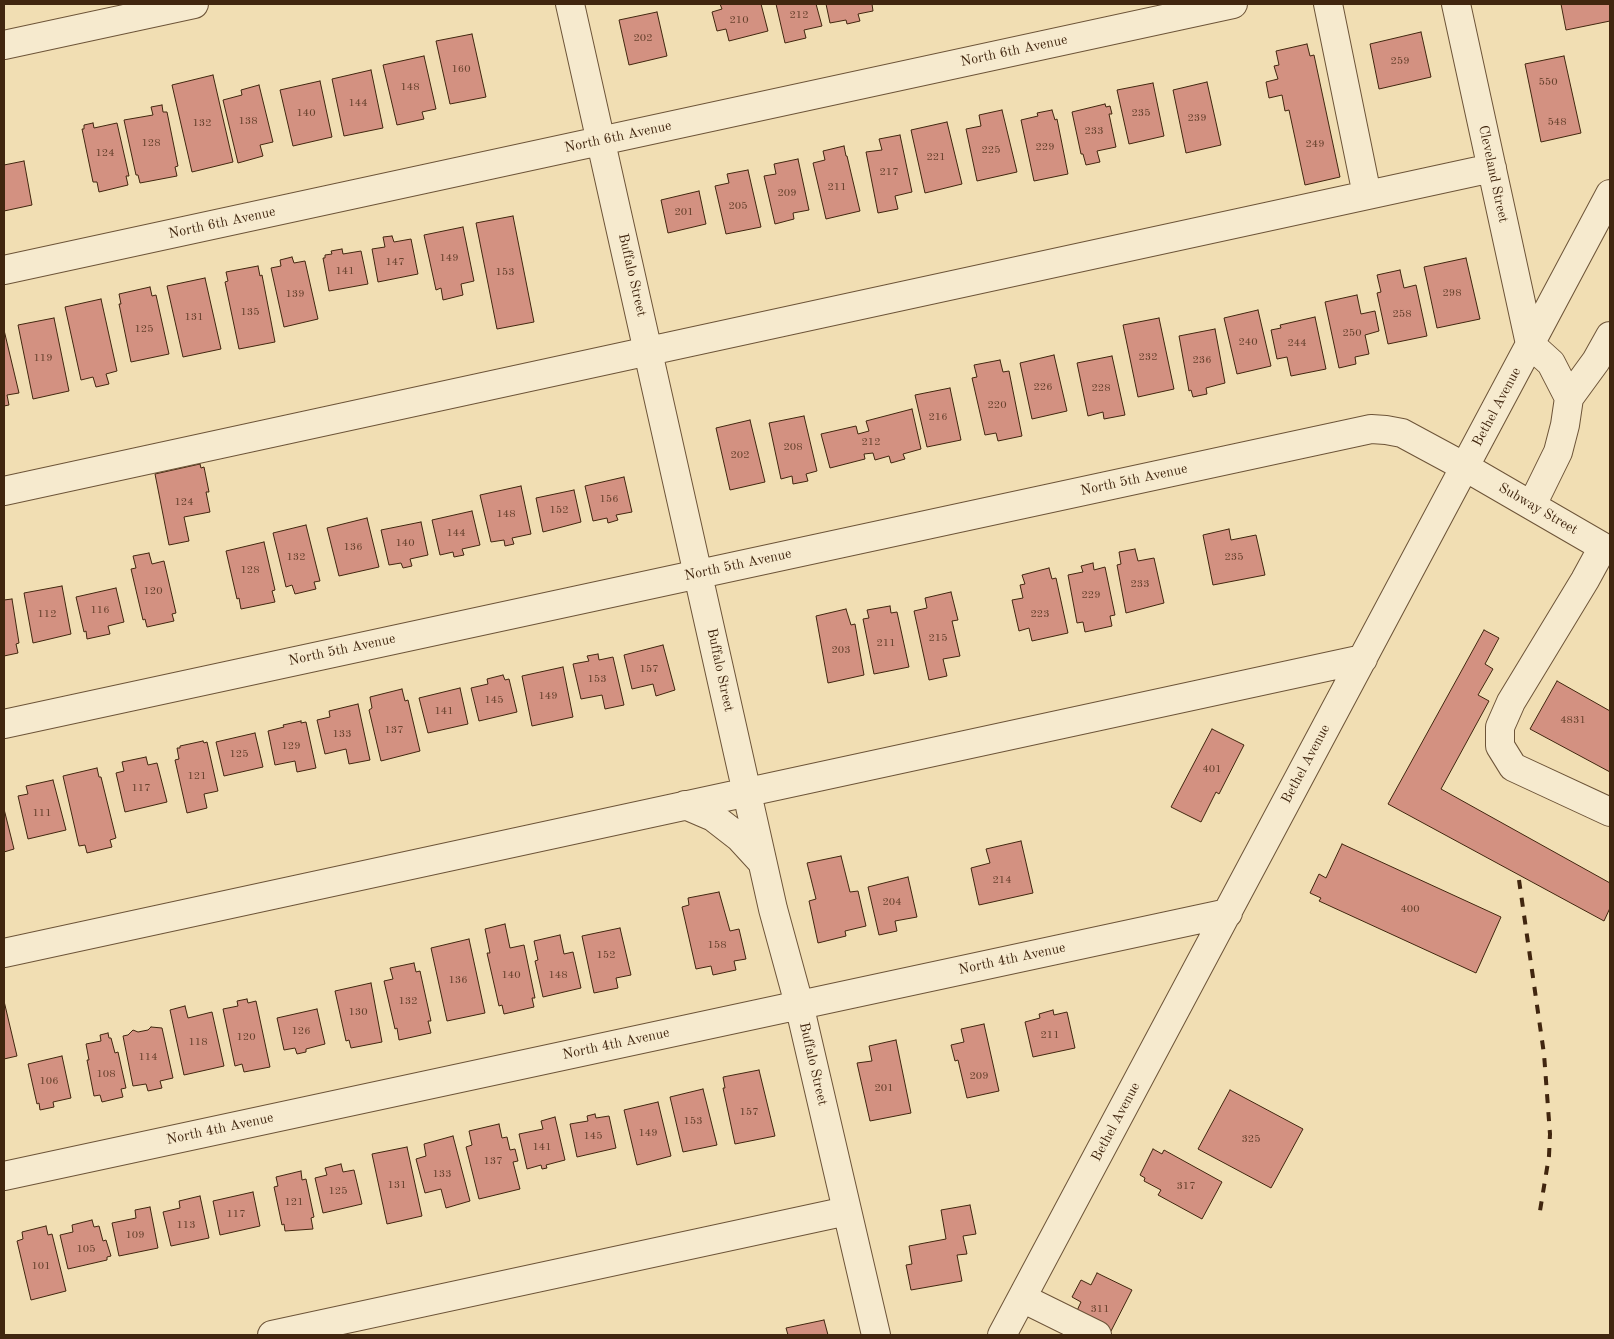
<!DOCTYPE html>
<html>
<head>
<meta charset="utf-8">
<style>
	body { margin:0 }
	#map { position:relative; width:1614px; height:1339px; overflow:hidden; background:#f1deb3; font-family:"Old Standard TT",serif }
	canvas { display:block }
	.frame { position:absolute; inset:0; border:5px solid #41260f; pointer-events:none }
</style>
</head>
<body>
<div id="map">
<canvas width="1614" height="1339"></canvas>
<div class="frame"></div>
</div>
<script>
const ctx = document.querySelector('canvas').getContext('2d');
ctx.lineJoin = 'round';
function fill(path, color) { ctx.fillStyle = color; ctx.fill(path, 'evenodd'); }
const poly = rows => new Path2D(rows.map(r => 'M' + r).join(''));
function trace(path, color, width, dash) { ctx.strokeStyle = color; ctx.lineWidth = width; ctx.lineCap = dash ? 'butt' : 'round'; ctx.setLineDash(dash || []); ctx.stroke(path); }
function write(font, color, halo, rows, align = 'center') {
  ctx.font = font + ' "Old Standard TT",serif'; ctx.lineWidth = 4; ctx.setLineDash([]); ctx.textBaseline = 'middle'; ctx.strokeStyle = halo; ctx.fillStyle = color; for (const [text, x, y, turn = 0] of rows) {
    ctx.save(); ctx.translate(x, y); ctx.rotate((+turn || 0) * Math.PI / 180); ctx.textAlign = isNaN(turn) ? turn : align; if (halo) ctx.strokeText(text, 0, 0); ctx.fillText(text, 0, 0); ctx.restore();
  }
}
const building = poly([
	[720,4,761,4,768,31,729,41,726,29,717,31,712,12,722,9,720,4],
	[776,4,816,4,822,26,804,30,806,38,785,43,776,4],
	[826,4,872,4,873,11,858,14,860,21,847,24,846,20,830,23,826,4],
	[1561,4,1610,4,1610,21,1566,30,1561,4],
	[657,12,667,56,629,65,619,20,657,12],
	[1421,32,1431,77,1379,89,1370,44,1421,32],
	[472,34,486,97,450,104,436,41,472,34],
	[1307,44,1310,56,1314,55,1340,177,1305,185,1289,110,1285,111,1282,95,1269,98,1266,82,1278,79,1274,66,1279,65,1276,51,1307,44],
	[424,56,436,109,422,112,424,119,397,125,383,65,424,56],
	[1564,56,1581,133,1541,142,1525,64,1564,56],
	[371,70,383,128,344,136,332,79,371,70],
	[213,75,233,162,192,172,172,85,213,75],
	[320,81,332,137,293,146,280,90,320,81],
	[1207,82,1221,145,1186,153,1173,90,1207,82],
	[1153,83,1164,136,1129,144,1117,90,1153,83],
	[259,85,273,142,260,145,263,156,238,163,223,100,242,95,241,90,259,85],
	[1105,104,1106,107,1110,106,1112,114,1109,114,1116,147,1097,151,1100,162,1086,165,1083,154,1081,154,1072,112,1105,104],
	[162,105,163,112,167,112,178,166,175,167,177,176,140,183,138,175,136,175,124,120,153,115,151,107,162,105],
	[1002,110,1017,172,977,181,966,129,981,126,979,115,1002,110],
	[1052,110,1055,120,1057,119,1068,174,1034,181,1021,120,1038,116,1037,113,1052,110],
	[947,122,962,184,925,193,911,130,947,122],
	[93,123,94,128,117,123,129,176,126,176,128,185,99,192,97,182,93,182,82,129,84,129,84,125,93,123],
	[900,135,912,192,895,196,898,209,878,213,866,152,882,150,879,139,900,135],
	[844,146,846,156,847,156,860,211,826,219,813,163,825,160,823,151,844,146],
	[798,159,809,210,793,213,794,219,775,224,764,176,776,174,774,164,798,159],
	[24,161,32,205,4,211,4,165,24,161],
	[748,170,761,227,726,234,715,186,729,183,727,174,748,170],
	[699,191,706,224,668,233,661,200,699,191],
	[513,216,534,322,497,329,476,223,513,216],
	[463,227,474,281,461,284,463,295,443,300,441,288,436,290,424,235,463,227],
	[392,236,394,242,411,239,418,274,378,282,372,249,385,247,383,237,392,236],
	[342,249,343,254,361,251,368,284,329,291,323,258,325,258,325,255,332,254,331,251,342,249],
	[292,257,294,263,305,261,318,319,284,327,271,268,281,266,280,260,292,257],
	[1466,258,1480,319,1437,328,1424,267,1466,258],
	[258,266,260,276,262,275,275,342,239,349,225,282,228,281,226,272,258,266],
	[1400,270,1404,288,1416,285,1427,336,1388,344,1377,293,1381,292,1377,275,1400,270],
	[205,278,221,349,183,357,167,286,205,278],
	[150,287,152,296,156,295,169,354,131,362,119,304,121,304,119,294,150,287],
	[1357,295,1361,314,1375,311,1379,331,1365,335,1369,354,1355,357,1356,364,1339,368,1325,302,1357,295],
	[101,299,117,371,106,374,109,384,96,387,93,377,81,380,65,307,101,299],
	[1258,310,1271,366,1237,374,1224,318,1258,310],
	[1315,317,1326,369,1291,376,1287,357,1277,359,1271,330,1281,328,1280,325,1315,317],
	[54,318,69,391,33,399,18,325,54,318],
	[1159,318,1174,389,1138,397,1123,325,1159,318],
	[1215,329,1225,383,1206,388,1207,394,1193,397,1191,390,1189,391,1179,336,1215,329],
	[4,330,19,393,7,395,9,405,4,406,4,330],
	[1054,355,1067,411,1032,419,1020,363,1054,355],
	[1112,356,1125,415,1104,419,1103,412,1088,416,1077,363,1112,356],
	[1000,360,1003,372,1009,371,1022,436,998,441,996,433,985,435,972,378,977,377,974,365,1000,360],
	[950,388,961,440,927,447,915,395,950,388],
	[912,409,921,449,903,454,905,459,891,463,889,456,875,460,873,453,864,454,865,459,830,468,821,434,856,426,858,434,869,431,866,421,912,409],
	[804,416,817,471,806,474,808,481,793,484,792,476,781,479,769,423,804,416],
	[750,420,765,482,730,490,716,428,750,420],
	[200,464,201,468,204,467,209,492,206,492,210,512,184,517,189,541,169,545,155,474,200,464],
	[624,477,632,512,616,515,618,520,608,523,607,518,593,521,585,486,624,477],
	[521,486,531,534,512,538,514,544,505,546,504,540,491,542,480,495,521,486],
	[574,490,581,522,543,532,536,498,574,490],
	[472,511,480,545,462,549,464,555,454,557,453,552,440,555,432,520,472,511],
	[367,518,379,567,339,576,327,528,367,518],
	[421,522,428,555,410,559,412,566,403,568,401,563,389,565,381,530,421,522],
	[306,525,320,581,314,582,316,589,295,594,292,585,286,587,273,533,306,525],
	[1229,529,1231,540,1256,535,1265,575,1213,585,1203,535,1229,529],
	[264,542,275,590,272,591,275,602,241,609,239,598,237,599,226,551,264,542],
	[1135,549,1138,561,1154,558,1164,603,1126,613,1117,565,1121,564,1119,552,1135,549],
	[149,553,152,564,164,561,176,613,172,614,174,621,147,627,145,619,143,620,131,569,136,568,133,556,149,553],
	[1093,563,1094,570,1105,567,1115,615,1110,616,1112,626,1085,632,1083,622,1077,623,1068,575,1083,572,1081,566,1093,563],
	[1049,568,1052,579,1056,578,1068,633,1032,641,1029,628,1019,631,1012,600,1023,598,1020,585,1025,584,1022,575,1049,568],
	[62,586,71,634,33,643,24,593,62,586],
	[116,588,124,622,108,626,110,634,87,639,86,631,84,632,76,597,116,588],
	[951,592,958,620,952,621,960,656,943,659,947,676,929,680,914,611,927,608,925,598,951,592],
	[12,599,19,643,16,644,18,653,4,656,4,600,12,599],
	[890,606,891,613,897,612,909,667,874,674,863,619,869,618,867,610,890,606],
	[846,609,851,625,855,624,864,675,828,683,816,616,846,609],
	[1484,630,1499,638,1485,664,1493,669,1478,695,1489,701,1441,789,1610,883,1610,908,1604,921,1388,804,1484,630],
	[663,645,675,690,656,696,653,684,632,689,624,655,663,645],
	[598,654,599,660,613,657,624,705,605,709,602,695,581,699,573,664,589,661,587,656,598,654],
	[563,667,573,717,532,726,522,676,563,667],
	[503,675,505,680,509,679,517,712,479,721,471,688,488,684,487,679,503,675],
	[1557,681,1610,711,1610,772,1530,729,1557,681],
	[460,688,468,724,428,733,419,698,460,688],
	[402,689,405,701,408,700,420,751,381,761,369,710,372,708,370,697,402,689],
	[358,704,370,760,349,764,346,749,325,754,317,720,330,717,329,711,358,704],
	[301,721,301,723,306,722,316,768,297,772,295,761,275,765,268,731,284,727,283,725,301,721],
	[1212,729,1244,745,1219,794,1216,792,1201,822,1171,807,1212,729],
	[255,733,263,767,224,776,216,742,255,733],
	[203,741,204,743,207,742,218,791,204,794,207,808,187,813,175,760,179,759,177,748,180,748,180,746,203,741],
	[146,757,148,765,157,763,167,802,125,812,116,773,124,771,122,762,146,757],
	[97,768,99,777,101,777,116,838,110,840,112,847,87,853,85,845,79,846,63,776,97,768],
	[53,780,66,830,28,839,18,796,28,794,26,786,53,780],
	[4,809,14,849,4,852,4,809],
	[1021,841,1033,893,979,905,971,868,990,863,986,849,1021,841],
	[1342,844,1501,917,1476,973,1319,901,1321,898,1310,893,1319,874,1326,878,1342,844],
	[841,856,850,892,858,891,866,926,845,931,846,936,818,943,809,901,816,899,807,863,841,856],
	[908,877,917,917,895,921,897,931,879,935,868,887,908,877],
	[719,892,730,931,739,929,746,959,734,961,736,970,713,975,711,966,696,969,682,907,689,905,688,898,719,892],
	[505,924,510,948,524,945,535,998,532,998,534,1007,504,1014,502,1005,499,1006,487,953,490,953,485,929,505,924],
	[620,928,631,975,616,978,618,988,594,993,582,936,620,928],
	[560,935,564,954,573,952,581,988,543,997,535,961,538,960,534,941,560,935],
	[469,939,485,1013,447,1021,431,948,469,939],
	[414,963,416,972,420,971,431,1021,428,1021,431,1033,399,1040,397,1028,395,1029,384,981,393,979,390,968,414,963],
	[371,983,382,1042,351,1048,349,1040,346,1041,335,991,371,983],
	[247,999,248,1003,256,1001,270,1067,244,1072,242,1064,235,1066,223,1009,238,1006,237,1001,247,999],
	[4,1001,17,1056,4,1059,4,1001],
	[185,1006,188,1018,212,1012,224,1066,184,1075,170,1010,185,1006],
	[317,1009,325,1044,306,1049,306,1052,297,1054,295,1048,284,1050,277,1018,317,1009],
	[1053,1010,1054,1015,1067,1012,1075,1048,1033,1057,1025,1022,1040,1018,1039,1014,1053,1010],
	[984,1024,999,1091,967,1098,958,1060,955,1061,951,1045,964,1042,961,1029,984,1024],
	[151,1027,162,1028,173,1078,160,1081,162,1088,148,1091,146,1084,133,1086,123,1036,128,1035,133,1030,138,1032,148,1030,151,1027],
	[108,1033,109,1038,111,1038,115,1053,118,1052,126,1088,121,1089,123,1097,102,1102,100,1095,94,1096,87,1060,89,1060,86,1044,101,1041,100,1035,108,1033],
	[896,1040,911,1113,870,1121,857,1063,872,1061,869,1046,896,1040],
	[62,1056,71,1098,53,1102,54,1107,40,1110,39,1103,37,1104,28,1064,62,1056],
	[759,1070,775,1136,735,1144,723,1088,725,1088,723,1077,759,1070],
	[703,1089,717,1145,683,1152,670,1097,703,1089],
	[1230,1090,1303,1129,1271,1188,1198,1149,1230,1090],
	[658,1102,671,1156,637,1165,624,1110,658,1102],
	[595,1114,596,1118,609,1116,616,1148,577,1157,570,1124,588,1121,587,1116,595,1114],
	[555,1117,565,1160,546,1165,547,1168,542,1169,541,1165,527,1169,519,1134,543,1129,541,1121,555,1117],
	[499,1124,502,1138,507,1137,510,1150,515,1149,518,1161,513,1162,520,1189,479,1199,466,1147,472,1145,469,1131,499,1124],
	[453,1136,470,1201,446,1208,441,1189,425,1193,416,1159,426,1156,424,1144,453,1136],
	[407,1147,422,1216,387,1224,372,1154,407,1147],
	[1153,1149,1162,1154,1164,1150,1222,1182,1202,1219,1158,1195,1161,1190,1144,1181,1145,1178,1140,1175,1153,1149],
	[341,1164,343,1172,354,1170,362,1204,323,1213,315,1178,327,1175,325,1168,341,1164],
	[301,1171,302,1180,306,1179,314,1217,311,1218,313,1229,285,1231,284,1224,282,1225,274,1187,278,1186,276,1177,301,1171],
	[253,1192,260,1226,220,1235,213,1201,253,1192],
	[200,1196,209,1238,171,1246,163,1212,180,1208,179,1201,200,1196],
	[970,1205,976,1234,963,1236,967,1254,957,1255,962,1281,911,1290,906,1265,912,1264,909,1246,946,1239,941,1210,970,1205],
	[150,1207,158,1248,119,1256,112,1223,136,1218,135,1210,150,1207],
	[92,1220,94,1227,99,1226,103,1241,106,1240,111,1256,107,1257,107,1260,68,1269,60,1235,73,1232,72,1225,92,1220],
	[46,1226,48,1235,52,1234,66,1291,31,1300,17,1241,23,1239,22,1232,46,1226],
	[1097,1273,1132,1290,1109,1335,1074,1317,1081,1302,1072,1297,1081,1280,1091,1285,1097,1273],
	[824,1320,828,1335,788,1335,786,1328,824,1320]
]);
fill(building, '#d39181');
trace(building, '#41260f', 1);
const minor = poly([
	[570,4,773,909,799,1004,876,1335],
	[1328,4,1367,195],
	[1456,4,1530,344,1551,363,1569,398],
	[4,45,194,4],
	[4,270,1233,4],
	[4,491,1492,168],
	[1532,505,1558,452,1565,425,1569,398,1596,361,1610,336],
	[1603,547,1585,580,1511,702,1500,727,1500,746,1513,767,1610,812],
	[4,724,1371,429,1386,430,1402,433,1465,467,1610,551],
	[685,805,713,817,740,838,762,862],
	[4,953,1363,659],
	[4,1176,1228,913],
	[1022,1298,1097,1335],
	[272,1335,847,1211],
	[1002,1335,1610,194]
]);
trace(minor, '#6d5438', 30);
trace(minor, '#f6eace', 28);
trace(poly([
	[1519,880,1544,1054,1550,1134,1549,1156,1539,1217]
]), '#41260f', 4, [9, 9]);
write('11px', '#66412c', null, [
	["212",799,15],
	["210",739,20],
	["202",643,38],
	["259",1400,61],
	["160",461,69],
	["550",1548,82],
	["148",410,87],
	["144",358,103],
	["140",306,113],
	["235",1141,113],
	["239",1197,118],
	["138",248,121],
	["548",1557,122],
	["132",202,123],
	["233",1094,131],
	["128",151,143],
	["249",1315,144],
	["229",1045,147],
	["225",991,150],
	["124",105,153],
	["221",936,157],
	["217",889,172],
	["211",837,187],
	["209",787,193],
	["205",738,206],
	["201",684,212],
	["149",449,258],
	["147",395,262],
	["141",345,271],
	["153",505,272],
	["298",1452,293],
	["139",295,294],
	["135",250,312],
	["258",1402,314],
	["131",194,317],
	["125",144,329],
	["250",1352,333],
	["240",1248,342],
	["244",1297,343],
	["232",1148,357],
	["119",43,358],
	["236",1202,360],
	["226",1043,387],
	["228",1101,388],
	["220",997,405],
	["216",938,417],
	["212",871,442],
	["208",793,447],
	["202",740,455],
	["156",609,499],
	["124",184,502],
	["152",559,510],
	["148",506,514],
	["144",456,533],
	["140",405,543],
	["136",353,547],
	["132",296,557],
	["235",1234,557],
	["128",250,570],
	["233",1140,584],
	["120",153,591],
	["229",1091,595],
	["116",100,610],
	["112",47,614],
	["223",1040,614],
	["215",938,638],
	["211",886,643],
	["203",841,650],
	["157",649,669],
	["153",597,679],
	["149",548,696],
	["145",494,700],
	["141",444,711],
	["4831",1573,720],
	["137",394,730],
	["133",342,734],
	["129",291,746],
	["125",239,754],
	["401",1212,769],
	["121",197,776],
	["117",141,788],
	["111",42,813],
	["214",1002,880],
	["204",892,902],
	["400",1410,909],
	["158",717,945],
	["152",606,955],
	["140",511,975],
	["148",558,975],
	["136",458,980],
	["132",408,1001],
	["130",358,1012],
	["126",301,1031],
	["211",1050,1035],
	["120",246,1037],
	["118",198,1042],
	["114",148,1057],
	["108",106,1074],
	["209",979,1076],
	["106",49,1081],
	["201",884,1088],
	["157",749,1112],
	["153",693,1121],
	["149",648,1133],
	["145",593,1136],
	["325",1251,1139],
	["141",542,1147],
	["137",493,1161],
	["133",442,1174],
	["131",397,1185],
	["317",1186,1186],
	["125",338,1191],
	["121",294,1202],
	["117",236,1214],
	["113",186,1225],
	["109",135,1235],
	["105",86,1249],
	["101",41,1266],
	["311",1100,1309]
]);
write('14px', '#41260f', '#f6eace', [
	["North 6th Avenue",1014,51,-12],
	["North 6th Avenue",618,137,-12],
	["Cleveland Street",1493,174,78],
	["North 6th Avenue",222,223,-12],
	["Buffalo Street",632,275,77],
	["Bethel Avenue",1497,407,-62],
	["North 5th Avenue",1134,480,-12],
	["Subway Street",1538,509,30],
	["North 5th Avenue",738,565,-12],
	["North 5th Avenue",342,650,-12],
	["Buffalo Street",720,670,78],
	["Bethel Avenue",1306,764,-62],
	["North 4th Avenue",1012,959,-12],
	["North 4th Avenue",616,1044,-12],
	["Buffalo Street",813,1064,77],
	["Bethel Avenue",1116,1122,-62],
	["North 4th Avenue",220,1129,-12]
]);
</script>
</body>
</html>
